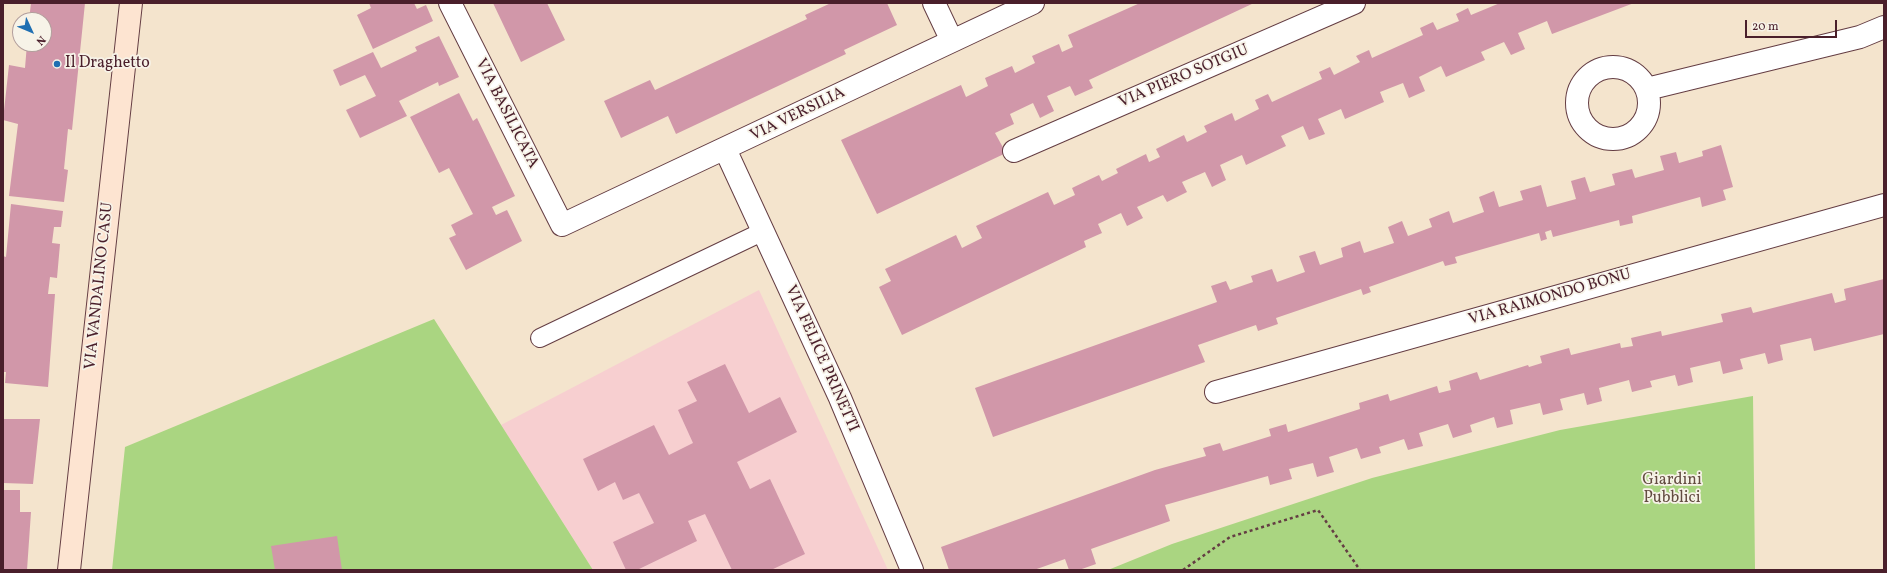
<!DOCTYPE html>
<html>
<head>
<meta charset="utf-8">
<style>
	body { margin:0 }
	#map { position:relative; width:1887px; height:573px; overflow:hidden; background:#f4e4cd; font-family:Vollkorn,serif }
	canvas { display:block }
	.frame { position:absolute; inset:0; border:4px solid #4a1f2b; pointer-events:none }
	.north { position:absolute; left:12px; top:12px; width:40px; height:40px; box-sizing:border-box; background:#f7f3e8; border:1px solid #b29e9c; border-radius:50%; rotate:134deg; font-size:11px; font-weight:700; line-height:16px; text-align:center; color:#4a1f2b }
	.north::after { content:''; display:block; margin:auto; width:14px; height:18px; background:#1f6fb2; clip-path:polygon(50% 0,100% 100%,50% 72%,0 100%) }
	.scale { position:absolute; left:1745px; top:20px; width:92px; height:18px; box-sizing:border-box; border:2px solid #4a1f2b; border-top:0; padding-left:5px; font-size:12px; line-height:14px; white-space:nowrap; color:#4a1f2b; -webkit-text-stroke:3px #f7f3e8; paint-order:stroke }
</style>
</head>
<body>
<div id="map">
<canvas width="1887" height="573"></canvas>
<div class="frame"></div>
<div class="north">N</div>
<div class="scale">20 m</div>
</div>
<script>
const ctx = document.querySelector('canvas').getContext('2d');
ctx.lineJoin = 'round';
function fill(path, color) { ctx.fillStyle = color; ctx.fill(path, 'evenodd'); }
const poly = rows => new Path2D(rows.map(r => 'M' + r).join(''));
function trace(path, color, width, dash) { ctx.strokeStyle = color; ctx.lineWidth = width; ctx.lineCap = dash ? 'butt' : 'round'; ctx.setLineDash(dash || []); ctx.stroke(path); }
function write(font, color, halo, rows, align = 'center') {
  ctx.font = font + ' Vollkorn,serif'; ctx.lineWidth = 3.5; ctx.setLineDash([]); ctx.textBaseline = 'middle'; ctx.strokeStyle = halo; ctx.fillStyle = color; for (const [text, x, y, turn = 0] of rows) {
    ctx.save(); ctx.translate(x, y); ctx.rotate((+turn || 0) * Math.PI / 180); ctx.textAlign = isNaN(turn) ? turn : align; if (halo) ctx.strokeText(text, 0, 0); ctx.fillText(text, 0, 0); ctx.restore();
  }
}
fill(poly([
	[759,290,888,570,593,570,501,425]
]), '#f7cfd0');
fill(poly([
	[434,319,593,570,112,570,125,447],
	[1753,396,1755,570,1108,570,1172,544,1372,478,1560,430]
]), '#aad581');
fill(poly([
	[31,3,85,3,72,130,68,129,64,169,68,170,64,202,9,196,18,124,3,120,9,65,25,68,27,44,44,44,44,20,29,20],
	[369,3,414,3,417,9,426,5,433,21,373,49,357,15,371,8],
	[493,3,547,3,565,40,521,62],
	[831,3,887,3,897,25,844,50,846,54,676,134,668,116,621,138,604,101,650,80,655,90,807,19,805,15],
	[1140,3,1254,3,1089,80,1093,88,1075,96,1070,86,1047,96,1054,111,1040,118,1033,103,1010,114,1014,124,995,133,1006,153,877,214,841,140,961,85,966,97,988,86,985,78,1012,66,1015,73,1035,63,1032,56,1059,44,1062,52,1073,47,1068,35],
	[1500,3,1634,3,1552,34,1547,21,1518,33,1525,49,1511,55,1504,42,1481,52,1485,60,1446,77,1441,66,1419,77,1425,91,1409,98,1403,83,1380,92,1384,102,1345,119,1341,109,1318,119,1325,134,1309,140,1303,126,1281,136,1286,146,1246,165,1242,155,1220,165,1226,180,1212,187,1205,172,1182,182,1187,192,1167,202,1163,195,1137,207,1143,218,1127,226,1121,213,1098,224,1102,233,1084,241,1086,247,902,335,879,287,891,281,885,269,956,235,962,248,982,238,976,226,1048,192,1054,205,1075,195,1072,188,1099,175,1102,181,1118,173,1116,169,1146,154,1149,162,1160,157,1156,149,1184,135,1187,142,1207,132,1204,126,1232,113,1235,121,1259,109,1255,100,1268,94,1272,102,1322,79,1319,72,1330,67,1334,75,1360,62,1356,56,1369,50,1372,58,1423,35,1420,28,1433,22,1437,30,1459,21,1456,14,1468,8,1471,15],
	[439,36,459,77,439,86,438,82,399,101,407,116,360,138,346,110,376,96,365,75,340,86,333,70,373,52,381,68,417,51,415,47],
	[459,93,473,121,477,118,515,196,492,207,496,215,507,210,522,241,466,270,449,238,456,235,451,225,473,214,449,168,439,173,410,117],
	[1721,145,1733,187,1723,190,1726,200,1702,207,1700,197,1632,216,1633,223,1620,226,1619,220,1553,237,1551,230,1545,232,1547,239,1541,241,1539,233,1455,257,1457,263,1445,266,1443,261,1369,287,1371,292,1363,295,1361,289,1276,318,1278,324,1258,331,1256,325,1198,345,1205,362,993,437,975,388,1217,302,1211,286,1226,281,1230,290,1253,282,1251,276,1272,269,1277,282,1305,272,1299,256,1315,251,1320,265,1343,257,1341,248,1360,241,1364,253,1394,243,1388,227,1402,221,1408,236,1432,227,1429,219,1449,211,1453,223,1484,212,1479,197,1494,191,1499,207,1523,200,1520,191,1541,185,1547,207,1576,199,1571,181,1585,177,1590,192,1615,185,1612,174,1632,169,1635,178,1664,170,1660,156,1676,152,1679,163,1703,156,1702,151],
	[11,204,63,211,61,227,54,227,52,243,60,244,57,278,50,277,48,294,55,294,48,387,5,383,6,372,3,372,3,256,6,257],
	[1884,279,1884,334,1814,351,1811,338,1780,345,1783,360,1768,364,1765,353,1740,359,1743,369,1723,374,1720,361,1690,368,1693,382,1678,386,1675,375,1650,381,1652,387,1632,392,1629,380,1599,388,1602,401,1587,405,1584,393,1560,399,1563,410,1543,415,1540,403,1510,410,1513,424,1497,428,1494,417,1470,425,1472,432,1453,438,1448,424,1419,433,1423,446,1408,450,1404,439,1379,447,1381,453,1361,459,1357,448,1329,457,1334,472,1317,477,1313,463,1289,469,1292,479,1270,485,1268,476,1165,505,1170,521,1091,549,1096,564,1079,570,1069,570,1065,559,1034,570,949,570,941,547,1155,470,1206,456,1203,448,1220,443,1223,451,1271,436,1269,429,1286,424,1288,432,1360,409,1359,403,1388,394,1390,401,1437,386,1439,393,1451,390,1449,381,1477,372,1480,380,1528,365,1529,367,1542,363,1540,356,1569,348,1571,355,1620,343,1621,348,1633,346,1631,338,1661,331,1662,336,1723,322,1721,314,1751,307,1753,313,1832,293,1835,303,1846,300,1844,289],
	[725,364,749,413,780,397,797,432,737,462,750,489,770,479,805,554,771,570,732,570,705,514,688,521,697,541,637,570,626,570,613,542,654,523,639,493,623,500,615,482,598,491,583,459,654,425,669,455,693,443,678,410,697,401,687,382],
	[3,419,40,419,33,484,3,483],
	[3,490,20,490,20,512,31,512,27,570,3,570],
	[337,536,342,570,275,570,271,546]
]), '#d197a9');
const lane = poly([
	[540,338,764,231]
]);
const street = poly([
	[450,3,562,225,1033,3],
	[934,3,952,41],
	'1577 103a36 36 0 1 1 72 0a36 36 0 1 1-72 0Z',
	[1647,89,1860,37,1884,27],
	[725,149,840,398,912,570],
	[1014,151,1354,3],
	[1216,392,1884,205]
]);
const secondary = poly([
	[69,570,131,3]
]);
trace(lane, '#643d43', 20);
trace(street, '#643d43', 24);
trace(secondary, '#643d43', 24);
trace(poly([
	[1183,570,1230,537,1318,510,1360,570]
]), '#643d43', 2.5, [3, 3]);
trace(lane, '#fff', 18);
trace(street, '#fff', 22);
trace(secondary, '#fde4d1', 22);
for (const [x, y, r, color] of [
	[57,64,4,"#1f6fb2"]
]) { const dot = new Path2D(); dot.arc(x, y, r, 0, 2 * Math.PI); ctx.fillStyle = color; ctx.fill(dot); trace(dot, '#f7f3e8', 1.5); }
write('16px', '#4a1f2b', '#f7f3e8', [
	["Il Draghetto",65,64]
], 'left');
write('16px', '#4a1f2b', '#f7f3e8', [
	["VIA PIERO SOTGIU",1184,77,-23],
	["VIA BASILICATA",506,114,63],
	["VIA VERSILIA",798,115,-26],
	["VIA VANDALINO CASU",100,286,-84],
	["VIA RAIMONDO BONU",1550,298,-16],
	["VIA FELICE PRINETTI",821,359,66]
]);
write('16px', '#624c40', '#f7f3e8', [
	["Giardini",1672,481],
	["Pubblici",1672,499]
]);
</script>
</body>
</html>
